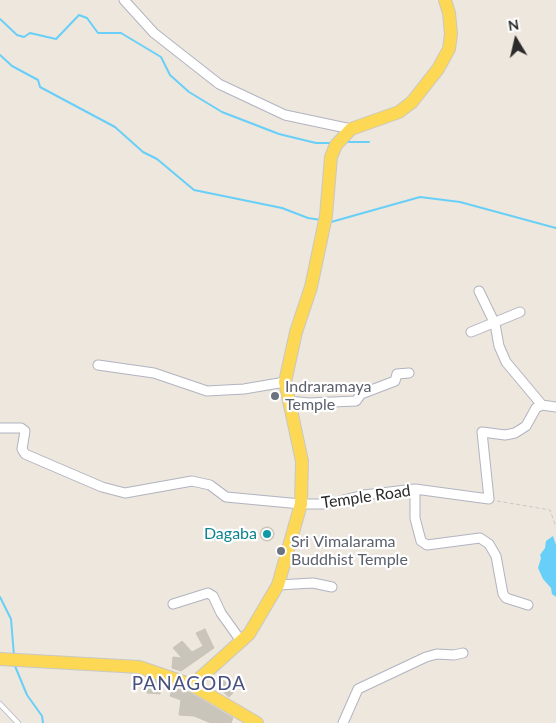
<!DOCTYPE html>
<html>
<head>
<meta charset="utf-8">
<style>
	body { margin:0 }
	#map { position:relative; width:556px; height:723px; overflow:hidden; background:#eee7dd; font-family:Lato,sans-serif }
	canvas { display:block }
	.north { position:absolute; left:491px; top:15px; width:50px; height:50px; -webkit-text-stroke:4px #fff; paint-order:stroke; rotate:351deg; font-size:14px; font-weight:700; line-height:20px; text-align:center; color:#2b2b2b }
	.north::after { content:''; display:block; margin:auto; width:18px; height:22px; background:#2b2b2b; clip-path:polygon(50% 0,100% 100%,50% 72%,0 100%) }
</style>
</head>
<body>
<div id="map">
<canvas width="556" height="723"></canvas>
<div class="north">N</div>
</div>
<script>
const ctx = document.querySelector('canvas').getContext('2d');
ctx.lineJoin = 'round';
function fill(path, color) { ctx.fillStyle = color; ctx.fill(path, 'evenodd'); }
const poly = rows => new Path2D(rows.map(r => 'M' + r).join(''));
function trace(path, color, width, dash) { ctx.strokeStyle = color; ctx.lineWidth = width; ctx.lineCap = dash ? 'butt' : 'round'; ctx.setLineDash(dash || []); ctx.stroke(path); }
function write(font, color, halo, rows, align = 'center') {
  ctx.font = font + ' Lato,sans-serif'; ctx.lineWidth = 4.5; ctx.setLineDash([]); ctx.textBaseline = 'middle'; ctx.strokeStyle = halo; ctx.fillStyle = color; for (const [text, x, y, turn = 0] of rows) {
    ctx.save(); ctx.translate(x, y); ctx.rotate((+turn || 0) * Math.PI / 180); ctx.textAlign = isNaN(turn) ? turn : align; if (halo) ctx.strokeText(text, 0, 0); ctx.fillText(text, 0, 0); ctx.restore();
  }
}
fill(poly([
	[553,536,556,545,556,597,552,594,551,588,543,579,538,568,541,558,540,555,545,548,546,541]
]), '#68cff8');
trace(poly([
	[0,19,17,35,24,37,30,33,56,39,79,15,87,18,98,33,121,33,161,57,170,75,189,92,222,112,279,134,316,143,331,143],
	[0,55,12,66,38,80,40,87,115,127,143,152,157,159,194,190,282,208,308,218,321,220],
	[346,142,369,142],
	[331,222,420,197,460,202,556,228],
	[0,597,11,619,14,656],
	[15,666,27,695,42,716,43,723]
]), '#68cff8', 2);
const building = poly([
	'260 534a7 7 0 1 1 14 0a7 7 0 1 1-14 0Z',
	[205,629,214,648,181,671,172,668,173,657,182,658,173,648,182,641,192,652,203,646,196,633,205,629],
	[219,676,235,691,229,697,213,683,219,676],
	[150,679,162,683,160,694,147,693,150,679],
	[173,687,189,692,233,718,231,723,211,723,194,716,179,715,181,700,170,696,173,687]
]);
fill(building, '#c9c5bb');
trace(building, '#cac3b6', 1);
const lane = poly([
	[0,704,18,723]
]);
const street = poly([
	[124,0,154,33,219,84,285,115,351,129],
	[479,291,495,324,499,346,506,362,542,405],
	[471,332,520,312],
	[98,365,154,373,207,391,244,389,285,382],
	[288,401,309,403,356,401,361,394,395,381,397,374,409,373],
	[0,428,21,428,25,431,22,449,25,454,102,487,125,493,192,481,210,485,226,497,301,504,327,504,364,495,415,489,489,499,482,432,505,435,515,433,526,426,536,408,542,405,556,407],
	[415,489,415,518,421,541,427,545,480,538,489,544,496,556,503,594,506,598,528,605],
	[278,585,313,583,332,587],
	[173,604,208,593,213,596,221,613,241,641],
	[343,723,358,689,426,657,437,654,454,655,463,653]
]);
const primary = poly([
	[0,659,139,667,192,685,257,723],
	[192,685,249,634,278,585,301,504,302,461,285,382,296,332,311,287,326,216,331,157,336,145,351,129,399,112,412,102,438,69,449,49,451,34,449,13,445,0]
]);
trace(lane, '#b1b3c0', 6);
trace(street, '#b1b3c0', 11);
trace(primary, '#c8c8c8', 14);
trace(poly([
	[497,501,550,510,556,527]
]), '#c8c8c8', 1, [4, 2.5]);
trace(lane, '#fff', 4.5);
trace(street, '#fff', 9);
trace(primary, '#fcd854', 12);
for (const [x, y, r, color] of [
	[275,396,5,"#6b7280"],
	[267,534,5,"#0f9aa8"],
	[281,551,5,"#6b7280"]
]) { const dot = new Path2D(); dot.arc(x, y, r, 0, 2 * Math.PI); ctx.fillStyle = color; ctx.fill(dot); trace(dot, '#fff', 2); }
write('16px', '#5b616d', '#fff', [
	["Indraramaya",285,387],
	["Temple",285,405],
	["Sri Vimalarama",291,542],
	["Buddhist Temple",291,560]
], 'left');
write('16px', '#2b2b2b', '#fff', [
	["Temple Road",366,497,-8]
]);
write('16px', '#0d838f', '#fff', [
	["Dagaba",257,534]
], 'right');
ctx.letterSpacing = '1px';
write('19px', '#485180', '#fff', [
	["PANAGODA",189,684]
]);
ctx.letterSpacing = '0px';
</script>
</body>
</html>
